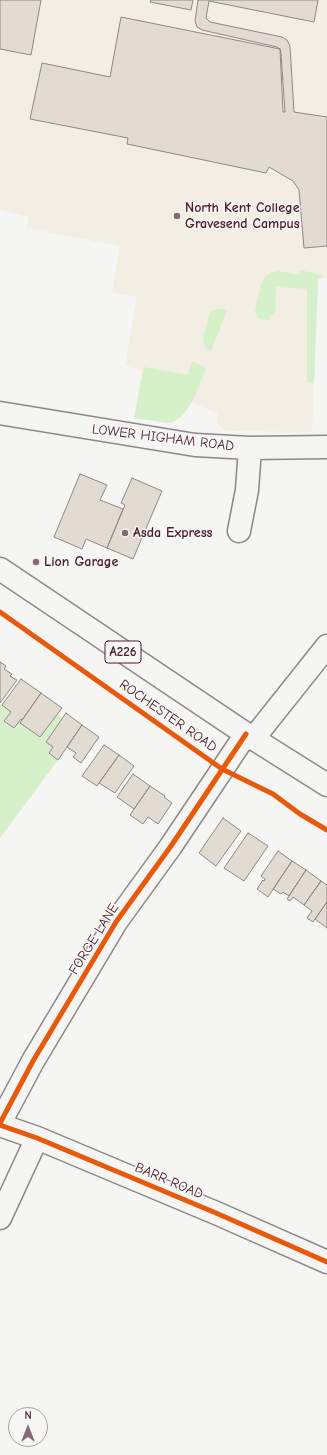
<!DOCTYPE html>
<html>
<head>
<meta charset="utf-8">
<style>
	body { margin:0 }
	#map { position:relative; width:327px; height:1455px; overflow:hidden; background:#f5f5f3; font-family:"Comic Neue",sans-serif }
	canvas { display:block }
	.north { position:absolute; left:8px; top:1407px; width:40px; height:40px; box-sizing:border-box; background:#f6f6f2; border:1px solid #b1a0a2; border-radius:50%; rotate:0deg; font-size:11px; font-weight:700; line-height:16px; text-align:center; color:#4a1f2b }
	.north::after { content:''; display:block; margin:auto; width:14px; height:18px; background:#866a71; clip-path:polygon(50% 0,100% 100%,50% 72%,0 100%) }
</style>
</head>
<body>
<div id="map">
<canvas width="327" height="1455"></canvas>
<div class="north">N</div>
</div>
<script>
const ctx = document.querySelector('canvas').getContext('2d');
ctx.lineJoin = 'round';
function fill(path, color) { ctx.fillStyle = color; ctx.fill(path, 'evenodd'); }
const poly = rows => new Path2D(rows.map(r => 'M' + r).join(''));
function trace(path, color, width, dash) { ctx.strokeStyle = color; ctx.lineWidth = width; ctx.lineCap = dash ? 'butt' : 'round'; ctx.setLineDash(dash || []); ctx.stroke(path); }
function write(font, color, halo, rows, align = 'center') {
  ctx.font = font + ' "Comic Neue",sans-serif'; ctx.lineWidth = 3; ctx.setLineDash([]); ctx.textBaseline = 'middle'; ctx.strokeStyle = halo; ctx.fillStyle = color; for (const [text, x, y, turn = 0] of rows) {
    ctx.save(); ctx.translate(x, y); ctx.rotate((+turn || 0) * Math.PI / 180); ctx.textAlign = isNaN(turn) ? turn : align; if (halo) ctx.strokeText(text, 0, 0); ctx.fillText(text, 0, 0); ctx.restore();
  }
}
fill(poly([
	[0,0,327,0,327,279,322,278,318,279,312,432,231,431,225,430,219,426,217,422,217,413,192,403,182,416,172,423,167,423,134,418,142,370,125,366,137,297,112,292,120,246,26,228,29,218,27,216,0,210]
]), '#f3eee4');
fill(poly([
	[300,270,321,275,322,278,318,279,314,383,307,382,307,289,276,287,275,315,270,315,270,321,258,318,255,310,261,284,266,276,273,272,279,271,299,275],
	[217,309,221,309,227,311,211,351,205,347,203,340,209,315,211,311],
	[192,361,206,369,193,400,182,416,173,422,169,423,134,418,144,367,188,375],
	[0,703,11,712,5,721,21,719,22,720,20,723,40,737,57,714,62,718,46,742,53,747,49,753,58,760,0,838]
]), '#d6f0ca');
const building = poly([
	[0,0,41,0,31,55,0,49,0,0],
	[151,0,193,0,191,10,150,2,151,0],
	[198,0,318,0,314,22,209,1,206,18,210,22,282,37,287,40,290,46,294,112,327,117,327,246,304,248,299,190,293,181,269,167,266,173,127,144,128,138,30,119,42,63,110,77,121,17,280,49,277,47,202,30,197,27,195,21,198,0],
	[280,49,281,54,285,112,283,112,280,49],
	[80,474,107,485,100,500,123,509,107,548,86,539,82,549,54,537,80,474],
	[132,478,162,491,133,559,107,548,125,505,121,503,132,478],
	[0,662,6,666,4,669,12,674,10,676,17,680,0,703,0,662],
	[21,679,41,693,22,720,21,719,14,728,4,721,11,712,2,705,21,679],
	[41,693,62,708,40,737,20,723,41,693],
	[66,713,82,725,58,760,49,753,53,747,46,742,66,713],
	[82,725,99,737,81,763,73,757,76,753,67,747,82,725],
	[104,745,119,755,97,786,82,776,104,745],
	[119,755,134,766,115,793,99,783,119,755],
	[133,774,150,786,134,809,117,797,133,774],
	[150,786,165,796,164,797,172,803,158,824,148,817,143,824,130,815,150,786],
	[223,818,241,831,216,866,199,853,223,818],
	[248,833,268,846,244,881,224,868,248,833],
	[278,851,292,861,268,897,257,889,263,880,264,881,265,879,261,876,278,851],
	[292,861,306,870,289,896,283,892,281,894,273,889,292,861],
	[306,870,321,881,304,905,293,897,290,901,287,899,306,870],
	[321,881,327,885,327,902,313,922,307,918,312,911,304,905,321,881],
	[327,902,327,928,315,919,327,902]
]);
fill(building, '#e1dbd1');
trace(building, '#8f8788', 1);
const minor = poly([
	[0,413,195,445,250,448,327,447],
	[239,531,247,490,250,448],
	[253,739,327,646],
	[0,1123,33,1061,116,922,171,846,246,734],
	[0,1125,37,1138,216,1213,327,1262],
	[0,1218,37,1138]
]);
const major = poly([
	[0,569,246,734,327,785]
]);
trace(minor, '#8f8788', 25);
trace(major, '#8f8788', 25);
trace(minor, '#f5f5f3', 22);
trace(major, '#f5f5f3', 22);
trace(poly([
	[0,612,222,769,273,794,300,814,327,830],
	[0,1123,33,1061,116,922,171,846,246,734],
	[0,1125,37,1138,216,1213,327,1262]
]), '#e8590c', 5);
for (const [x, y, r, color] of [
	[177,216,4,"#866a71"],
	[125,533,4,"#866a71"],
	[36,562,4,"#866a71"]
]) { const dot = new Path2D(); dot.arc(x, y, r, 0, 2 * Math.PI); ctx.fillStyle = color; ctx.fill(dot); trace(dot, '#f6f6f2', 1.5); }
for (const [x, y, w] of [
	[123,652,36]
]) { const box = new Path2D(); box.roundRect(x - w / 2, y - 11, w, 22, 3); ctx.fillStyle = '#f6f6f2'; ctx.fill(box); trace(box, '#4a1f2b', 1); }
write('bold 13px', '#4a1f2b', null, [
	["A226",123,652]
]);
write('bold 14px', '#4a1f2b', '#f6f6f2', [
	["North Kent College",185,208],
	["Gravesend Campus",185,224],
	["Asda Express",133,533],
	["Lion Garage",44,562]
], 'left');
write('14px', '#4a1f2b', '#f6f6f2', [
	["LOWER HIGHAM ROAD",163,438,7],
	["ROCHESTER ROAD",168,716,35],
	["FORGE LANE",94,939,-58],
	["BARR ROAD",169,1181,23]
]);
</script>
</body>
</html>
